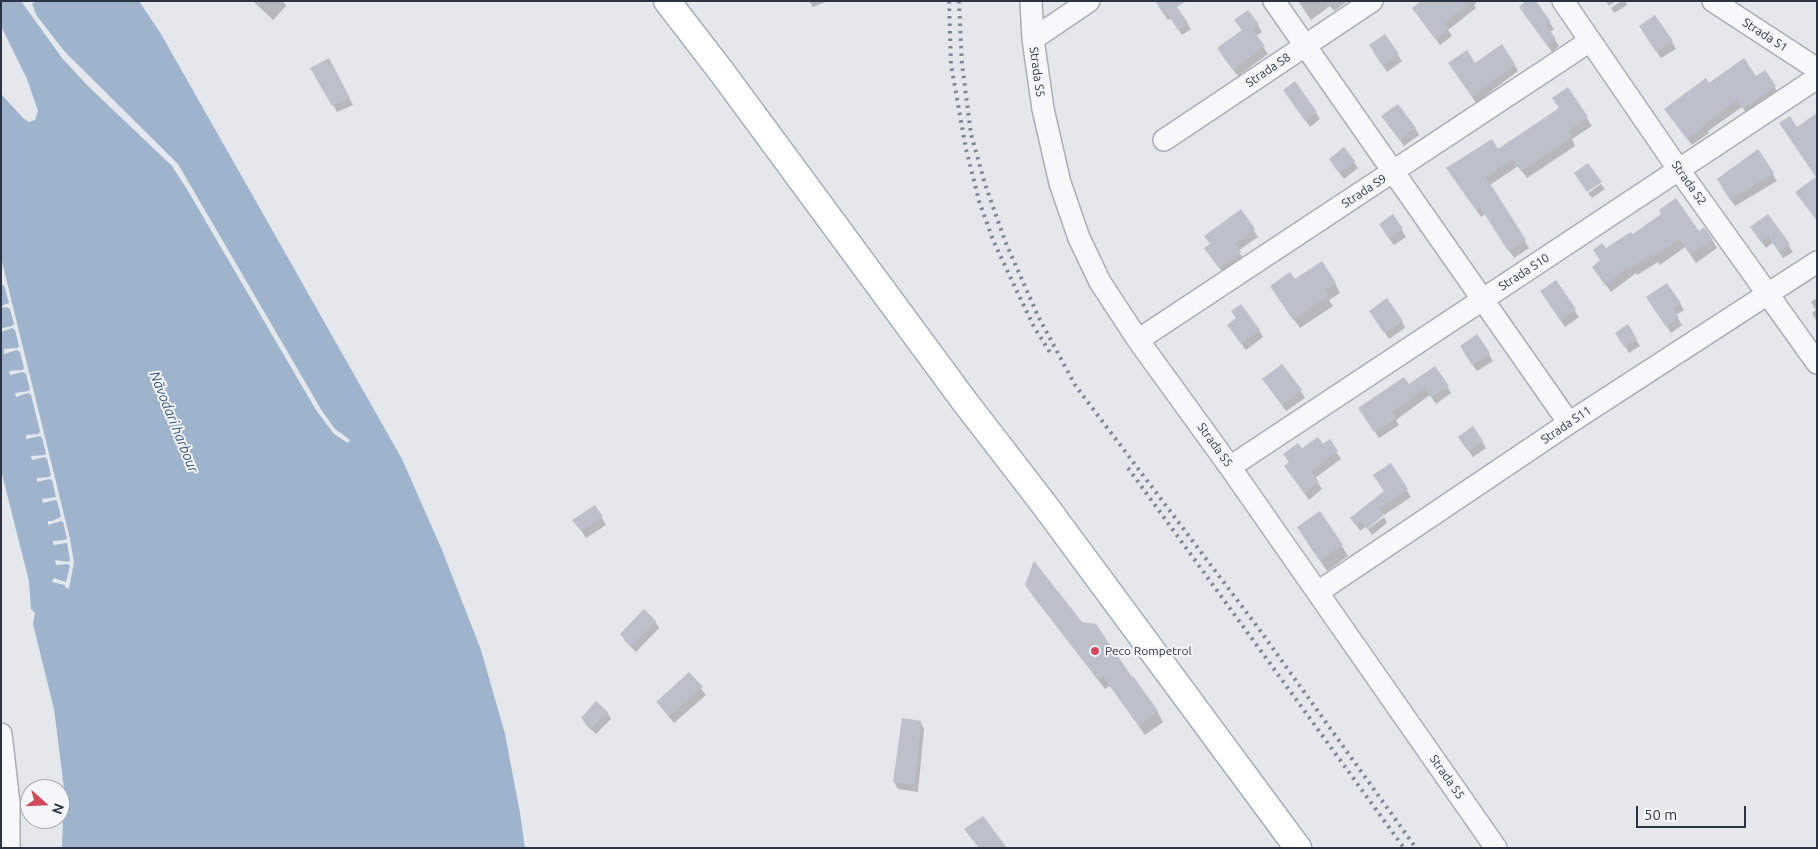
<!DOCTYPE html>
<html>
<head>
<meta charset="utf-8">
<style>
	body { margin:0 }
	#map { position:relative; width:1818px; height:849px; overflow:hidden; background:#e4e7ec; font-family:Ubuntu,sans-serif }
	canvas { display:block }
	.frame { position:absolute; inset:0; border:2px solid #2b3445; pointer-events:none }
	.north { position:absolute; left:20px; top:779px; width:50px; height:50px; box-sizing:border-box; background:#f4f6f9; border:1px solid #a4a8b1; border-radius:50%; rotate:110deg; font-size:14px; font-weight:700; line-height:20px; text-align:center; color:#2b3445 }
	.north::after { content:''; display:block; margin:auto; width:18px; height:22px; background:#d1495b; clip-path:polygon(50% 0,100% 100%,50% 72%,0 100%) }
	.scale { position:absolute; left:1636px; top:806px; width:110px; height:22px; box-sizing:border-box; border:2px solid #2b3445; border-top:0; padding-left:6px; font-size:15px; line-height:18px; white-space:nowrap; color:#2b3445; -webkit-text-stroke:4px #f4f6f9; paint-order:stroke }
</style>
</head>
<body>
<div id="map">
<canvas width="1818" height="849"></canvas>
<div class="frame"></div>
<div class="north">N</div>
<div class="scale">50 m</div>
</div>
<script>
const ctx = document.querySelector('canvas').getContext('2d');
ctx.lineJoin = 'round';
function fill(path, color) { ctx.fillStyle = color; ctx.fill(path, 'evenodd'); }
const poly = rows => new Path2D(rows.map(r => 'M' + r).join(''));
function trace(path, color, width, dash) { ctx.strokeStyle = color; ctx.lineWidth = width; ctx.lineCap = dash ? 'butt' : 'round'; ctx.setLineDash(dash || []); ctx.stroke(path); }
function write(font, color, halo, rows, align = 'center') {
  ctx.font = font + ' Ubuntu,sans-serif'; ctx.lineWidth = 4; ctx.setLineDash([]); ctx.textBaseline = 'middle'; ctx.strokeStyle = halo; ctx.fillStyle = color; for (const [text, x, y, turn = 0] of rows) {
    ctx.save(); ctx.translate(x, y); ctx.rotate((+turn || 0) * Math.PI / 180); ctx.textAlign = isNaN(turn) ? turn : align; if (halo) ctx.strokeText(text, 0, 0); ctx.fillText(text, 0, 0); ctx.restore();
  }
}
fill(poly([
	[1,1,21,1,62,58,87,85,172,166,188,191,316,410,334,434,348,443,350,440,335,429,322,411,178,164,65,52,37,16,32,4,36,1,139,1,161,34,402,459,442,550,481,650,505,734,520,813,525,848,62,848,64,788,54,709,33,624,35,613,31,609,29,581,1,470,1,332,12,328,15,330,19,346,17,348,4,349,4,354,17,350,20,352,24,368,23,370,9,371,10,375,23,372,26,374,30,389,28,391,15,393,16,397,28,393,31,395,40,431,39,434,26,435,26,439,40,436,42,438,46,453,45,455,31,456,32,460,45,457,47,459,51,475,49,477,37,478,37,482,49,479,52,480,56,497,42,499,43,503,55,500,57,501,61,517,52,521,48,521,48,525,61,521,63,522,67,538,65,540,53,541,53,545,67,543,70,560,69,562,55,560,56,565,68,564,70,566,66,582,54,578,52,582,65,585,65,587,69,589,74,562,70,539,1,258,1,94,24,119,29,122,35,120,38,111,27,79,1,26],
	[4,285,9,303,1,306,1,286],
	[7,307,10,309,14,324,12,326,3,328,1,327,1,308]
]), '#9fb4cc');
fill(poly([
	[253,1,283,1,286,6,273,20],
	[809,1,828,1,813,7],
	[1172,1,1191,29,1182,35,1171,18,1168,20,1160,8],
	[1298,1,1348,1,1334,11,1330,6,1311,20],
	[1423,1,1478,1,1474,5,1476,8,1448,30,1452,36,1440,45,1418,15],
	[1606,1,1616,1,1609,6],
	[1621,1,1625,1,1627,5,1614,13,1611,8],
	[1524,14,1550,23,1554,29,1550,32,1559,46,1552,52],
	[1258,25,1262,32,1256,36,1268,54,1238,76,1222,55,1243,31,1240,27],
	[1644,33,1672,42,1676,49,1661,58],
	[1374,53,1398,55,1402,61,1387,72],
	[329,59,353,105,337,112,312,68],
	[1475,64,1514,64,1518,71,1476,103,1454,70],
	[1765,72,1779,94,1748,115,1742,107,1708,131,1709,133,1692,145,1670,116,1708,84,1756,78],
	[1295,83,1320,119,1310,127,1289,97],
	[1568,89,1592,126,1572,139,1575,146,1527,178,1518,166,1490,185,1529,248,1514,258,1485,214,1481,217,1452,176,1498,151,1561,109],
	[1387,123,1415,128,1419,135,1404,146],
	[1758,151,1777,181,1735,206,1722,187],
	[1354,162,1358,168,1344,179,1334,166],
	[1601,184,1605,189,1592,198,1588,193],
	[1241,211,1258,237,1238,251,1244,259,1224,274,1210,256],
	[1768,215,1793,252,1783,258,1773,243,1766,248,1756,234],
	[1393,216,1406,237,1394,245,1384,232],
	[1699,233,1712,240,1717,248,1696,263,1685,247,1660,265,1658,262,1637,275,1636,273,1611,292,1593,267,1601,261,1594,251,1606,249,1632,236],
	[1295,281,1335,283,1340,293,1329,300,1333,306,1300,328,1277,296],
	[1556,282,1579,317,1565,327,1546,299],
	[1817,298,1817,322,1812,313,1816,310,1811,302],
	[1680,303,1684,310,1676,315,1682,325,1671,333,1652,304],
	[1375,318,1402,321,1405,328,1389,339],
	[1628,326,1640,346,1629,353,1617,333],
	[1259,330,1263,337,1246,350,1233,332],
	[1465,354,1489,354,1493,361,1477,371],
	[1268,386,1301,391,1305,398,1286,411],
	[1409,386,1447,386,1451,393,1436,404,1430,395,1396,420,1399,425,1379,438,1364,415],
	[1329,441,1341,459,1315,478,1322,489,1309,500,1285,466,1290,463,1284,454,1323,445],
	[1482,441,1486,448,1473,457,1464,444],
	[1391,465,1411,497,1384,515,1384,513,1360,531,1352,518,1385,492],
	[1384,517,1387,523,1372,535,1368,529],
	[602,518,606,525,586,538,574,520],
	[1305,538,1342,546,1348,556,1327,571],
	[1026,585,1081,624,1132,679,1157,711,1163,722,1145,735,1110,686,1105,689,1033,596],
	[655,621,659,628,636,652,625,641,621,634],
	[689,674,706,695,674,723,657,702],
	[607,712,611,719,596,734,586,725,582,718],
	[903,719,920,722,924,729,918,792,898,789,894,782]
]), '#0003');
fill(poly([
	[1155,1,1186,1,1177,7,1188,23,1178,30,1167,13,1164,15],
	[1421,1,1472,1,1445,23,1449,29,1435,39,1412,8],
	[1526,1,1536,1,1551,22,1546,25,1556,39,1547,45,1519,7],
	[1248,10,1259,24,1252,29,1265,46,1233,70,1217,48,1242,30,1234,20],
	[1655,15,1673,41,1656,52,1639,26],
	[1385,34,1399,54,1382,65,1369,45],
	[1502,44,1515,64,1472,97,1448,63,1467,50,1475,63],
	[329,58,350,98,332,106,310,68],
	[1744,58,1756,76,1765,70,1776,86,1743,109,1737,100,1705,124,1706,125,1687,139,1664,109,1706,78,1709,83],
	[1295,81,1317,112,1305,121,1283,90],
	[1568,87,1588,117,1568,131,1572,137,1521,171,1513,159,1486,177,1526,240,1508,251,1480,207,1476,210,1446,168,1492,139,1498,149,1559,108,1552,98],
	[1398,104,1416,128,1400,140,1381,116],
	[1817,113,1817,221,1795,192,1816,177,1779,123,1790,116,1797,127],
	[1344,147,1355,161,1339,173,1329,159],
	[1758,149,1774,173,1730,200,1717,179],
	[1588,163,1602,182,1587,192,1574,173],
	[1676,198,1699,231,1704,227,1713,239,1691,255,1679,239,1654,257,1652,254,1631,268,1630,266,1605,285,1592,267,1600,260,1593,250,1602,243,1606,248,1631,232,1633,234,1661,214,1659,210],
	[1241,209,1255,229,1235,244,1241,252,1219,268,1204,248,1210,244,1204,236],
	[1393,214,1403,229,1389,239,1379,224],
	[1768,214,1790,244,1779,252,1768,236,1761,242,1750,227],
	[1322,261,1336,283,1325,290,1328,296,1293,320,1270,286,1290,272,1295,279],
	[1556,280,1576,309,1560,320,1540,291],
	[1667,283,1681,303,1673,308,1679,318,1666,327,1646,297],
	[1387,298,1403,321,1384,333,1369,311],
	[1241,304,1260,330,1241,344,1227,325,1236,318,1231,311],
	[1628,324,1637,339,1624,347,1615,333],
	[1477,334,1490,353,1472,365,1460,346],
	[1282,364,1302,390,1282,405,1262,379],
	[1435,366,1449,386,1431,397,1425,388,1392,412,1396,418,1374,432,1358,408,1404,377,1409,384],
	[1473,426,1483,441,1468,451,1458,437],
	[1318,437,1323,444,1330,439,1338,451,1311,471,1319,482,1304,493,1284,466,1289,462,1283,454,1298,443,1302,448],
	[1391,463,1408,489,1379,509,1384,515,1367,529,1361,521,1355,525,1350,518,1384,491,1373,475],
	[595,505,603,517,581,531,572,520],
	[1320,511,1343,545,1319,560,1297,527],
	[1034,561,1082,622,1096,624,1132,677,1133,676,1158,711,1138,725,1103,676,1098,679,1025,585],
	[644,609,656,621,632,646,620,634],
	[689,672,703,687,669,716,656,702],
	[596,701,608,712,591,728,581,718],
	[902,718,921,721,915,785,893,782],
	[983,816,1007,848,979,848,964,829]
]), '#bbc0ca');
const minor = poly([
	[1031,1,1033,39,1043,109,1060,183,1079,238,1100,282,1138,340,1230,467,1496,848],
	[1274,1,1569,423],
	[1563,1,1679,170,1817,363],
	[1713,1,1817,69],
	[1033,39,1089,1],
	[1164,140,1372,1],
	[1138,340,1590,41],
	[1230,467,1817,78],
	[1318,592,1569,423,1817,262],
	[1,734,9,803,9,848]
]);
const major = poly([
	[667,1,721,71,965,402,1043,503,1298,848]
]);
trace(minor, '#a9aeb7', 24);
trace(major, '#a3abb8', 29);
trace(minor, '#f7f8fa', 21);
trace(major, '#fff', 26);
trace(poly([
	[949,1,951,65,966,149,979,201,993,240,1014,285,1034,327,1051,354],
	[959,1,962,64,971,134,985,184,1005,241,1038,316,1075,385,1259,629,1416,848],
	[1128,468,1404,848]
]), '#7d8696', 4, [2.5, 5]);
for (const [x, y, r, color] of [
	[1095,651,5,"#d1495b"]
]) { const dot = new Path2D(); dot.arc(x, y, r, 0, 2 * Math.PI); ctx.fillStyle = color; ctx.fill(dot); trace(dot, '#f4f6f9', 2); }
write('12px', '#2b3445', '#f4f6f9', [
	["Strada S1",1765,35,33],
	["Strada S8",1268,70,-34],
	["Strada S5",1037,72,82],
	["Strada S2",1689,183,55],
	["Strada S9",1364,191,-33],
	["Strada S10",1524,272,-33],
	["Strada S11",1566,425,-34],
	["Strada S5",1215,445,54],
	["Strada S5",1447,777,55]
]);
write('12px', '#2b3445', '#f4f6f9', [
	["Peco Rompetrol",1105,651]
], 'left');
write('italic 14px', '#34527a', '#f4f6f9', [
	["Năvodari harbour",174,422,68]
]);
</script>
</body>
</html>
